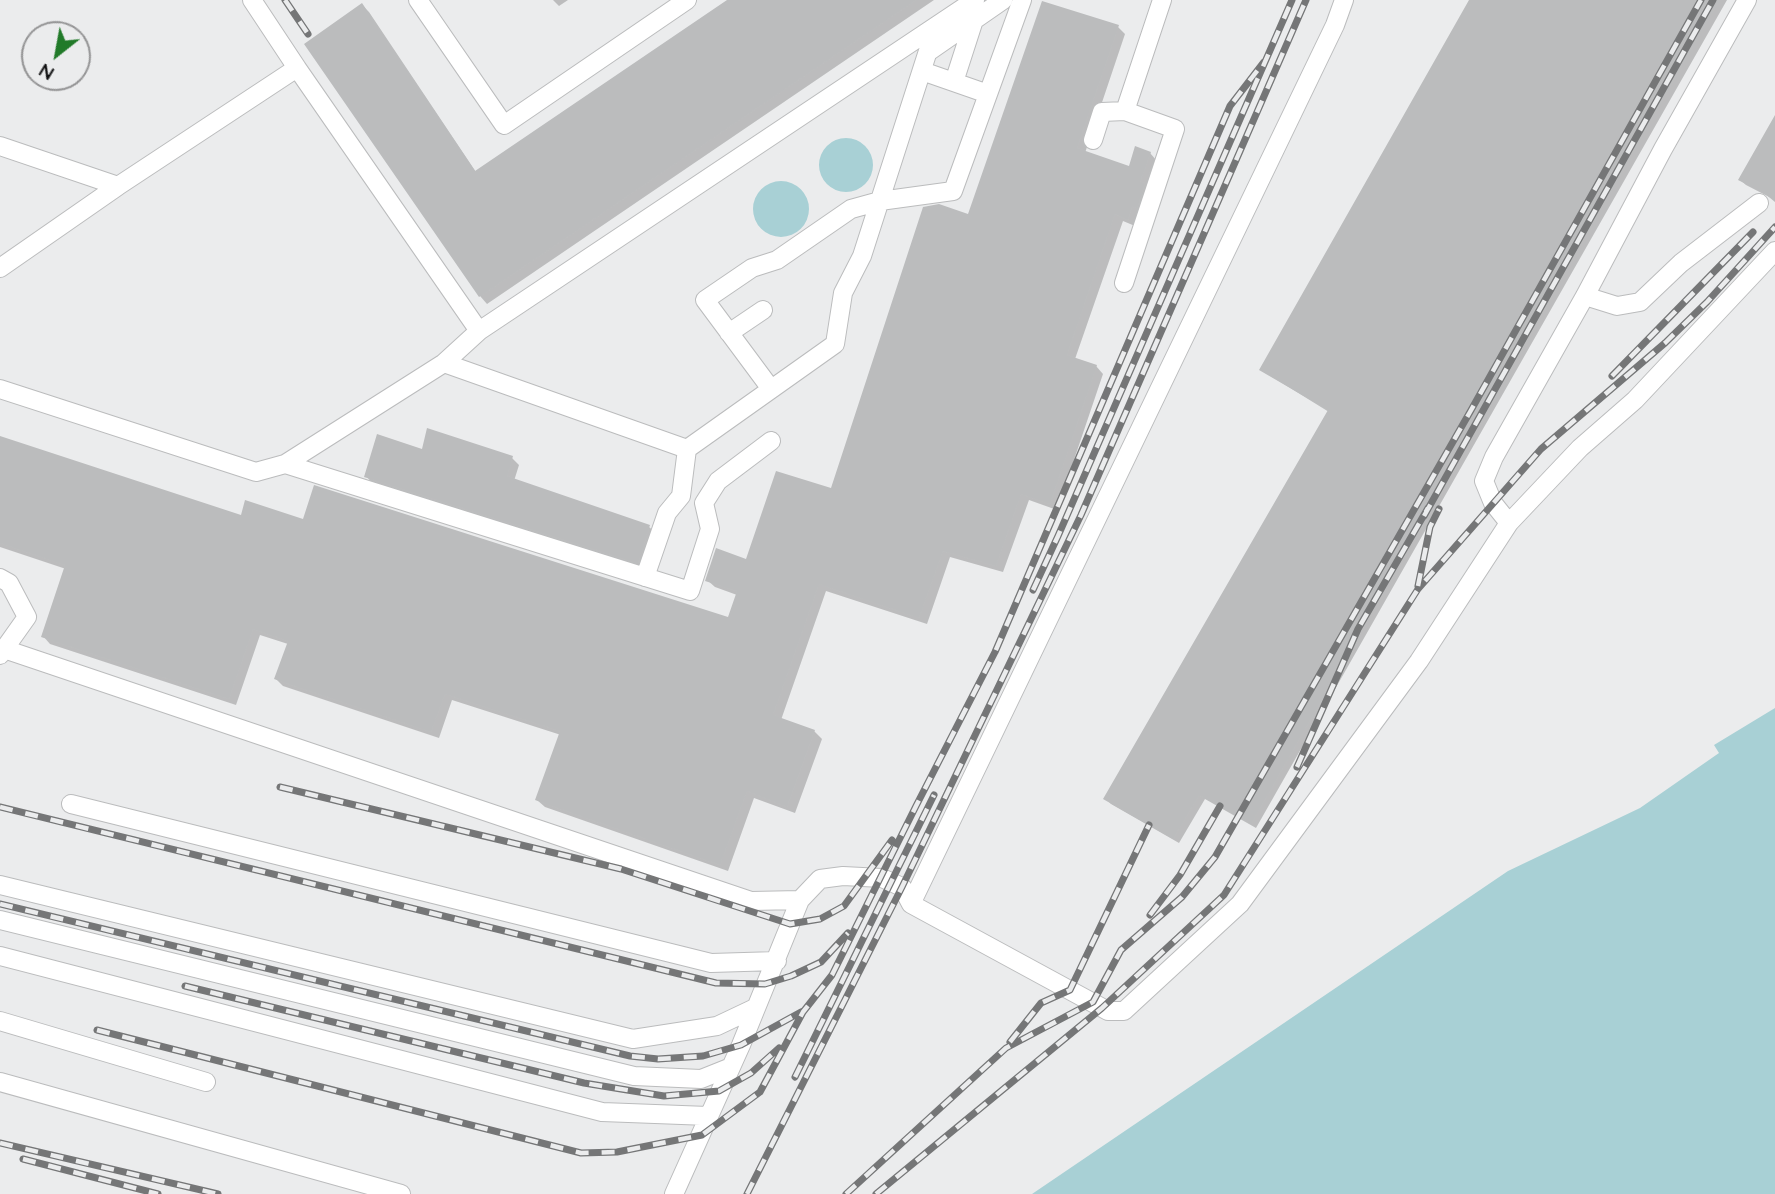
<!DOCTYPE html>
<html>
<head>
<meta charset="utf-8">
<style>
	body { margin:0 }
	#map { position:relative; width:1775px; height:1194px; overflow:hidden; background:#ebeced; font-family:Quicksand,sans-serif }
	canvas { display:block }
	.north { position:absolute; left:21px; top:21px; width:70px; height:70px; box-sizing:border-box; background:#ebeced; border:2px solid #949495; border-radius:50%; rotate:211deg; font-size:19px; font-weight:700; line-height:28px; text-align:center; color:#111112 }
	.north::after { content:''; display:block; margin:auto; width:24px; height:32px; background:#217a29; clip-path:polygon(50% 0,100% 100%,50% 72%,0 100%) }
</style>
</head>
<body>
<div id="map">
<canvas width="1775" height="1194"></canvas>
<div class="north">N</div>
</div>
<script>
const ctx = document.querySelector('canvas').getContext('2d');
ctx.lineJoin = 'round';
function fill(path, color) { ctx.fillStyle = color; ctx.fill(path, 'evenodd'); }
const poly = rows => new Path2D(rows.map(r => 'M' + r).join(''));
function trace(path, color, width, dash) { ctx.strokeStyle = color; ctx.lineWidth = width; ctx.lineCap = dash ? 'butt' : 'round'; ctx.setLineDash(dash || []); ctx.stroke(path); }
fill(poly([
	'819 165a27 27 0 1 1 54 0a27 27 0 1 1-54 0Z',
	'753 209a28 28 0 1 1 56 0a28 28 0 1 1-56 0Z',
	[1775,708,1775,1194,1032,1194,1508,871,1640,808,1719,753,1714,745]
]), '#a8d0d5');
fill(poly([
	[553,0,568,0,559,6],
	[730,0,934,0,487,304,480,296,362,5,369,12,476,172],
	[1471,0,1727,0,1256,828,1205,799,1179,843,1111,804,1106,799,1329,412,1261,370],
	[1118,27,1125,34,1085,153,1130,168,1150,153,1157,161,1135,226,1123,221,1075,359,1096,366,1103,374,1057,510,1029,500,1003,572,950,557,927,624,826,591,781,720,814,731,822,739,795,813,754,798,728,871,545,807,537,800,561,735,452,700,439,738,283,686,276,679,288,644,260,635,236,705,50,644,43,636,66,569,0,547,0,438,242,517,304,522,729,619,737,595,715,587,707,580,747,561,832,490,969,216],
	[1775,119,1775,200,1746,185,1740,180],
	[423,451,512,458,519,465,514,481,649,527,657,534,645,569,373,484,366,476]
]), '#0003');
fill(poly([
	[727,0,916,0,479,297,304,44,362,3,475,171],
	[1469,0,1719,0,1251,824,1199,795,1173,839,1103,799,1328,410,1259,370],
	[1042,1,1119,25,1077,148,1129,166,1135,146,1151,152,1140,182,1145,183,1137,209,1132,206,1128,220,1115,214,1067,355,1097,365,1050,504,1021,494,996,566,943,551,919,618,819,584,773,715,815,730,787,807,747,791,720,865,535,800,560,731,445,694,431,732,274,679,288,641,253,629,229,699,41,637,65,565,0,543,0,436,241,515,245,500,303,519,314,485,728,617,737,591,705,581,716,548,746,559,776,471,831,488,923,207,939,204,968,214],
	[1775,115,1775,202,1764,193,1738,180],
	[427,428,513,456,507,476,650,525,638,563,364,477,377,434,422,449]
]), '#bbbcbd');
const minor = poly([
	[252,0,297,68],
	[418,0,504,125,687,0],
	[928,52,1003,0],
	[922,71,988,94],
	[954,82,974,20],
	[1125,111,1162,0],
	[1093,140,1102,112,1125,111,1175,129,1124,283],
	[0,146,118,186],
	[0,268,118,186,297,68,479,331],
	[1585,296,1617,306,1640,302,1681,263,1759,203],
	[729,333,763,310],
	[444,363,687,449,835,344,843,293,862,256,936,26],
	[0,389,256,472,285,464,444,363,479,331,975,0],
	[771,389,705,300,752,268,777,260,851,209,880,201,953,191,1022,0],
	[285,464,690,591,710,529,704,503,718,481,771,441],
	[1509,523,1493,503,1484,481,1494,457,1585,296,1663,149,1747,0],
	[645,577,667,513,681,496,687,449],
	[0,578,9,583,27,617,0,655],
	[4,649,751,901,800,900,820,879,843,876,882,878,902,887,911,904,1108,1011,1124,1011,1240,904,1419,661,1509,523,1580,448,1635,400,1775,251],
	[71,804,711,963,777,961],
	[0,885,633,1039,717,1026,755,1008],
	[911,904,1335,25,1344,0],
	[0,920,634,1076,701,1079,731,1067],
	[0,956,602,1112,708,1116],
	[0,1021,206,1082],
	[0,1082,401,1194],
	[674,1194,741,1045,800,900]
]);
trace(minor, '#bbbcbd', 20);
trace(minor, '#fff', 18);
const rail = poly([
	[285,0,308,34],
	[1612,376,1753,232],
	[1424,516,1713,0],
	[1418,586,1430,527,1439,509],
	[1033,590,1058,536,1292,0],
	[1297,767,1358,629,1428,508],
	[280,787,621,869,790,924,820,919,844,906,892,840],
	[0,807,716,983,765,984,791,976,821,962,848,933],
	[0,904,630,1056,658,1059,703,1056,741,1045,801,1012],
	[1150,915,1180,875,1220,806],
	[185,986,584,1083,664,1096,719,1091,751,1073,779,1048],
	[97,1030,581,1153,617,1152,702,1135,760,1092,803,1012,832,975,916,806,995,652,1230,106,1264,62],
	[1010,1042,1041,1003,1070,990,1149,825],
	[795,1077,934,795],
	[0,1143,218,1194],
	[23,1159,158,1194],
	[747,1194,902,887,1081,515,1306,0],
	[846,1194,1006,1048,1093,1002,1121,950,1182,897,1215,857,1470,412,1701,0],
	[876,1194,1102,1008,1224,895,1418,589,1541,449,1665,343,1707,302,1775,227]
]);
trace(rail, '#757677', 7);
trace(rail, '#ebeced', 4.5, [13]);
</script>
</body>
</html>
